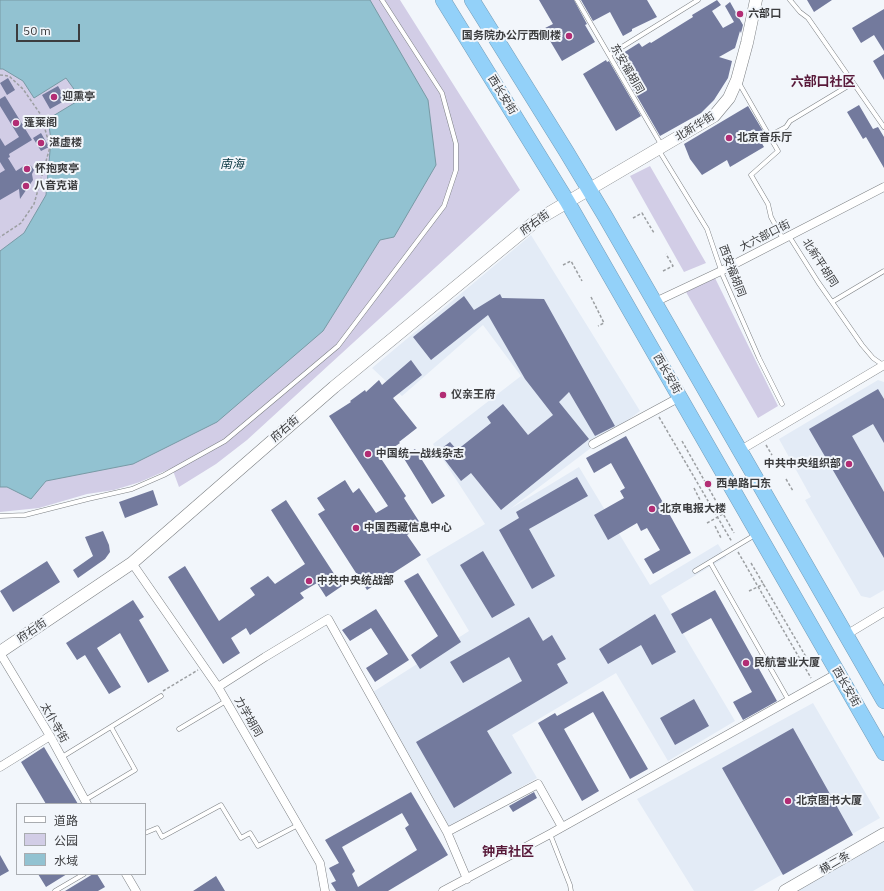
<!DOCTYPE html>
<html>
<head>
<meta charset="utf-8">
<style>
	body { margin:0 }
	#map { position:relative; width:884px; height:891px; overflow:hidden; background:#f2f6fb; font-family:"IBM Plex Sans","Noto Sans SC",sans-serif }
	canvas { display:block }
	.legend { position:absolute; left:16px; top:803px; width:130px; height:72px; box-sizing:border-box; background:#f2f6fb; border:1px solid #a9acb0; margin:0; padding:5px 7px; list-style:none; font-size:12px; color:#3c3d3f }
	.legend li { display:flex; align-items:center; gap:8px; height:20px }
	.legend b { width:20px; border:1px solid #a9acb0 }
	.scale { position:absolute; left:16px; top:24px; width:64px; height:18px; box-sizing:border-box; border:2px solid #3c3d3f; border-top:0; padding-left:5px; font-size:12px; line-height:14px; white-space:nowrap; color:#3c3d3f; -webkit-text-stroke:3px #f2f6fb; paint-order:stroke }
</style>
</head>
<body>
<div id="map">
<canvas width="884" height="891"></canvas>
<ul class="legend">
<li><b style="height:5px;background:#fff"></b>道路</li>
<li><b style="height:11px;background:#d2cde6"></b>公园</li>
<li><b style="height:11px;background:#92c2d1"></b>水域</li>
</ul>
<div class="scale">50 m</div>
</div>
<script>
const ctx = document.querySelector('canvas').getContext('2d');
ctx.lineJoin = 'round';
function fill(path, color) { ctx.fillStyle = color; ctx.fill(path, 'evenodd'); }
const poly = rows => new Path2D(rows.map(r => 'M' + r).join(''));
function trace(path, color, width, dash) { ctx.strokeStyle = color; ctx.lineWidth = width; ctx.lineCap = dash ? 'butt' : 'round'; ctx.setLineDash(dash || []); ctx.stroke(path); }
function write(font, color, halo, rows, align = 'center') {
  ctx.font = font + ' "IBM Plex Sans","Noto Sans SC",sans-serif'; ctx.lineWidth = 4; ctx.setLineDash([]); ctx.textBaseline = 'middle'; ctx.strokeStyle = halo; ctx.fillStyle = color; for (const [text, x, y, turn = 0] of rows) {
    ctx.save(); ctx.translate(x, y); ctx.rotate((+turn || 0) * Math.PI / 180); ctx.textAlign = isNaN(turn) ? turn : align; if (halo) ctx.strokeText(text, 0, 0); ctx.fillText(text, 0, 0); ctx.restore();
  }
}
fill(poly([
	[531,235,640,411,510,509,579,467,650,585,718,544,726,557,661,596,735,721,668,761,616,673,512,735,537,778,447,830,373,692,469,631,426,559,485,524,433,444,521,376,483,325,402,396,372,368],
	[878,380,884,382,884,590,870,598,861,596,805,500,811,497,779,439],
	[813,703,880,818,753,891,694,891,637,799],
	[884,838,884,891,797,891]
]), '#e3ebf6');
fill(poly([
	[0,0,400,0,520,190,247,440,216,464,179,487,172,468,140,482,114,490,87,494,39,508,0,512],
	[650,166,706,263,684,272,630,176],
	[715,278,778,406,758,418,686,292]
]), '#d2cde6');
const water = poly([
	[0,0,370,0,428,100,436,165,394,237,380,240,323,331,217,422,133,464,46,481,31,499,7,487,0,487,0,251,24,233,46,195,51,140,48,119,81,99,66,78,34,98,23,81,3,69,0,69,0,0]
]);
fill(water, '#92c2d1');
trace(water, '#789aa5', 1);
fill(poly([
	[539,0,574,0,587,24,585,25,595,42,562,61,543,29,553,24],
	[581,0,647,0,657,17,632,29,632,31,623,36,610,12,593,21],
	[717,0,721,5,712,11,723,28,734,22,725,6,730,2,743,25,741,33,740,31,735,48,719,57,732,61,728,78,714,100,701,113,660,136,615,58,639,43,642,47,650,42,651,43,693,17,692,15],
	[807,0,832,0,814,12],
	[884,9,884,51,874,35,861,43,852,28],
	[884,54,884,80,873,61],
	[606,60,607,62,609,61,641,116,616,131,583,74],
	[8,78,15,90,7,95,0,83],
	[58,86,66,100,50,109,42,95],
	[5,96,32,140,9,154,10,157,8,158,16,171,27,164,31,166,34,170,32,174,33,180,20,199,19,189,0,200,0,173,5,170,0,162,0,138,5,146,19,137,0,106,0,99],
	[859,105,873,129,878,127,884,137,884,168,866,137,863,139,847,112],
	[748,106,766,136,760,140,764,147,730,167,727,160,702,175,690,159,684,144],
	[41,133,49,147,41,151,33,138],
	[500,294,502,298,544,299,615,426,595,436,569,392,559,402,589,439,501,510,471,473,461,481,438,451,450,442,457,450,491,423,487,417,503,404,528,435,553,415,525,379,488,315,431,360,413,337,464,296,474,310],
	[411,360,422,375,393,398,417,428,399,442,400,443,380,457,406,496,404,498,422,526,407,535,421,555,367,590,318,514,325,510,317,498,345,480,353,493,359,488,376,513,388,506,329,416,351,402,350,401,365,390,366,392,379,380,382,385],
	[878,389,884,399,884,443,873,424,852,436,884,492,884,558,809,429],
	[626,436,691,553,653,574,644,559,660,550,647,528,641,531,637,523,608,540,594,515,624,498,620,491,625,488,611,463,594,473,586,458],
	[415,449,445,496,432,504,403,457],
	[577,477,588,496,529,529,555,576,532,589,499,530,519,518,516,512],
	[153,490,158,505,125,518,119,502],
	[286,500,342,586,326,597,317,583,300,593,304,598,250,635,246,628,231,638,240,653,223,664,168,577,185,566,219,621,255,595,250,588,268,576,275,584,305,564,271,510],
	[103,531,109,545,110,552,105,559,78,578,73,570,93,556,85,537],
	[483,551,515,605,492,618,460,565],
	[47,561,60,582,13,612,0,591],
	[418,573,461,642,420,669,411,655,438,636,404,581],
	[715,590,777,701,743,720,733,702,752,692,711,618,682,634,671,614],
	[133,600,144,617,139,620,169,671,148,683,120,633,97,648,121,687,109,694,85,655,77,660,66,643],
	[376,609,409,660,375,682,366,668,388,654,371,628,350,641,342,630],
	[655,614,676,652,652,665,641,645,608,664,599,649],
	[529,617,543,641,552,635,566,659,557,664,568,683,487,731,512,773,454,808,416,742,522,681,509,657,463,683,450,662],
	[603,691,648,769,630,779,593,712,564,729,599,791,582,801,538,723,555,713,557,716],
	[694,699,709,726,675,745,660,718],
	[793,728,853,835,783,875,722,768],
	[44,747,78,804,46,804,21,762],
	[411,792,448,855,388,891,336,891,331,883,336,881,329,868,339,863,325,840],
	[402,813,409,825,405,828,417,850,358,887,352,874,355,871,342,847],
	[534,792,537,798,513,812,509,806],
	[0,855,9,871,0,876],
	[38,874,67,874,46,887],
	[93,874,97,874,105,887,98,891,65,891],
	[216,876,225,891,193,891]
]), '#737a9d');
const lane = poly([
	[577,0,662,146],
	[790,0,800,12,808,18,884,127],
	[609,55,698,0],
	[739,83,778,151,751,175,768,204,771,217,783,239],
	[769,136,786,127,790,121,853,83],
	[658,149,707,229,723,276,759,358,782,404],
	[789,236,818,282,862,345,873,358,883,365],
	[832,302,884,271],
	[0,516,25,515,88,499,132,489,164,475,225,441,338,346,444,206,456,170,456,144,442,93,382,0],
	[710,562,789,701],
	[695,571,755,535],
	[179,729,226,701],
	[62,757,161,696],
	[85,800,135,770,111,727],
	[145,833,157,828,162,837,221,805,241,838,250,833,258,846,298,825],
	[550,834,570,885,571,891],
	[55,891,84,874]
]);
const street = poly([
	[655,302,721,271,884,187],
	[593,444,680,397],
	[739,451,884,365],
	[132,563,218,687,320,863,325,891],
	[846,635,884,612],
	[0,653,50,736,87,804],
	[218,687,265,657,328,619,447,832,467,879],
	[0,767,50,736],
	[447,832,538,784,562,827],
	[126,874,136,891],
	[443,891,550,834,838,673]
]);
const secondary = poly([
	[0,652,132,563,334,387,537,220,714,116,729,98,737,80,747,43,756,0],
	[785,891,884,834]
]);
const highway = poly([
	[443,0,567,201,884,753],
	[472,0,566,151,605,216,884,701]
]);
trace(lane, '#7d8084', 5);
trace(street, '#7d8084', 9);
trace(secondary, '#7d8084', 13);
trace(highway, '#759db8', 16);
trace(poly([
	[0,75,9,76,23,89,41,115,50,147,34,204,21,223,0,237],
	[633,218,642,213,654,233],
	[563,265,571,261,582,281],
	[663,271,673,266,666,254],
	[591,297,604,323,598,326],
	[659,417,732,542],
	[682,441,734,533],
	[766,445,772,455],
	[786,479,793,491],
	[694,488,700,500],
	[707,523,723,514],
	[715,526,721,538],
	[738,552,811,678],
	[751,563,812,667],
	[749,591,764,584],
	[163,691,198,670]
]), '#9c9fa2', 1.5, [3, 2]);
trace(lane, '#fff', 4);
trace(street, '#fff', 8);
trace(secondary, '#fff', 12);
trace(highway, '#93d1f9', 15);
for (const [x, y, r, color] of [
	[740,14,4,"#b22d74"],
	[569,36,4,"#b22d74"],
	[54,97,4,"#b22d74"],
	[16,123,4,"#b22d74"],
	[729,138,4,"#b22d74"],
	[41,143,4,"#b22d74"],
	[27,169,4,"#b22d74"],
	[26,186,4,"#b22d74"],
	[443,395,4,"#b22d74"],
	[368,454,4,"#b22d74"],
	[849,464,4,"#b22d74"],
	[708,484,4,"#b22d74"],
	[652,509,4,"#b22d74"],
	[356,528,4,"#b22d74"],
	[309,581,4,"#b22d74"],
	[746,663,4,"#b22d74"],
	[788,801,4,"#b22d74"]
]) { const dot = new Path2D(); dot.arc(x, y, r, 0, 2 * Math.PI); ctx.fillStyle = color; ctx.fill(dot); trace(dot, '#f2f6fb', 1.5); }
write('bold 11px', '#3c3d3f', '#f2f6fb', [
	["六部口",748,14],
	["国务院办公厅西侧楼",561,36,"right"],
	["迎熏亭",62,97],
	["蓬莱阁",24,123],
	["北京音乐厅",737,138],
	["湛虚楼",49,143],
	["怀抱爽亭",35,169],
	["八音克谐",34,186],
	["仪亲王府",451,395],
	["中国统一战线杂志",376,454],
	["中共中央组织部",841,464,"right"],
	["西单路口东",716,484],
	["北京电报大楼",660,509],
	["中国西藏信息中心",364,528],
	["中共中央统战部",317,581],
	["民航营业大厦",754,663],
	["北京图书大厦",796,801]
], 'left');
write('11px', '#3c3d3f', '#f2f6fb', [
	["东安福胡同",627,69,60],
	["西长安街",502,95,58],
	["北新华街",695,127,-32],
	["府右街",535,223,-36],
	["大六部口街",765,236,-27],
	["北新平胡同",820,263,57],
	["西安福胡同",732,271,69],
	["西长安街",667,374,60],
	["府右街",285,429,-41],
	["府右街",32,631,-34],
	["西长安街",846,687,60],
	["力学胡同",248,717,60],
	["太仆寺街",54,723,60],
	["横二条",835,863,-30]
]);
write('italic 12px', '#03323d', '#f2f6fb', [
	["南海",232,165]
]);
write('bold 13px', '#581939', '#f2f6fb', [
	["六部口社区",823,82],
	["钟声社区",508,852]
]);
</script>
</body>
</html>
